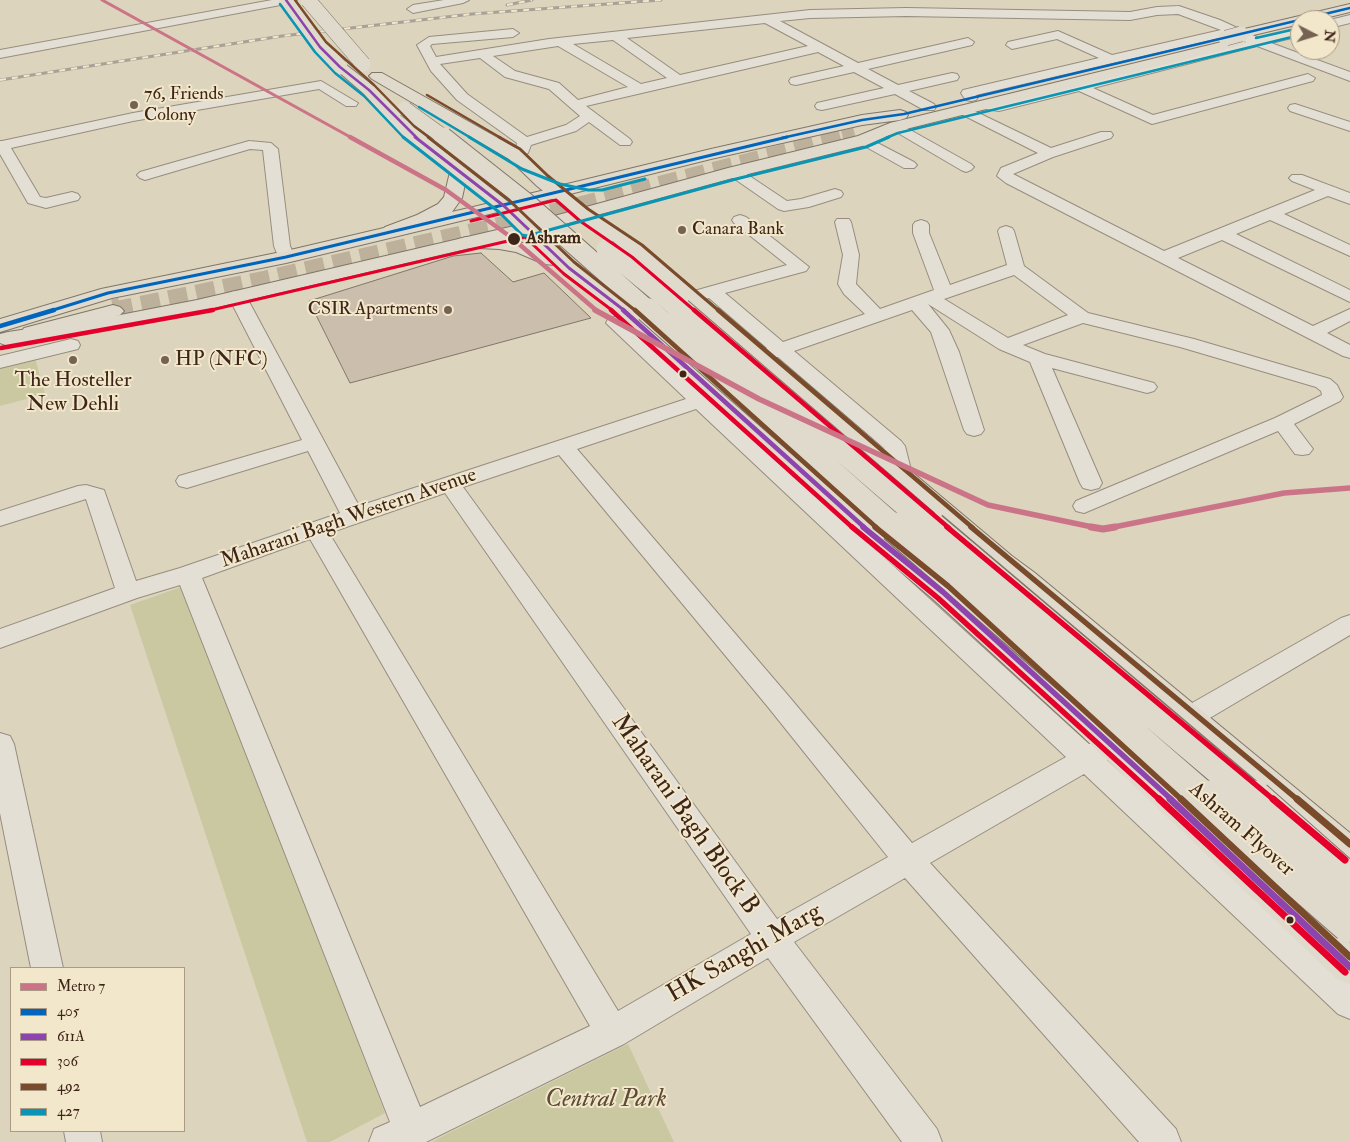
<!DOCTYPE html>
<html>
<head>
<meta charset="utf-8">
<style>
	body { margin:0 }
	#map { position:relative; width:1350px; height:1142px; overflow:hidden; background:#ddd4bd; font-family:"IM FELL Double Pica",serif }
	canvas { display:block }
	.legend { position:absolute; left:10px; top:967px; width:175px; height:165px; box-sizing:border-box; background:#f2e7cb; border:1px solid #aa9984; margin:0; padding:6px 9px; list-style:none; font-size:15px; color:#3e2519 }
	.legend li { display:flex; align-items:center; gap:10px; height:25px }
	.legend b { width:25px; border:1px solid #aa9984 }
	.north { position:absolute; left:1290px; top:10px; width:50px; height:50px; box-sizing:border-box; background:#f2e7cb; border:1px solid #aa9984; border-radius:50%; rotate:95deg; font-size:14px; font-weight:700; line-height:20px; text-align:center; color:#3e2519 }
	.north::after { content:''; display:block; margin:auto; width:18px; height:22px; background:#766252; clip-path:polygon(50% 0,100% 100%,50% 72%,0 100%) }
</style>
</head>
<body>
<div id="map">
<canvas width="1350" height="1142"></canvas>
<ul class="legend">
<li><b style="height:6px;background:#cc7487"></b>Metro 7</li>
<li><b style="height:6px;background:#0065bd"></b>405</li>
<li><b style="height:6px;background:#8e44ad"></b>611A</li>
<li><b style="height:6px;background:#e4002b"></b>306</li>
<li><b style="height:6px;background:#7a4b2a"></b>492</li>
<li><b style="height:6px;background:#0995b3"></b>427</li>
</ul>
<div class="north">N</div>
</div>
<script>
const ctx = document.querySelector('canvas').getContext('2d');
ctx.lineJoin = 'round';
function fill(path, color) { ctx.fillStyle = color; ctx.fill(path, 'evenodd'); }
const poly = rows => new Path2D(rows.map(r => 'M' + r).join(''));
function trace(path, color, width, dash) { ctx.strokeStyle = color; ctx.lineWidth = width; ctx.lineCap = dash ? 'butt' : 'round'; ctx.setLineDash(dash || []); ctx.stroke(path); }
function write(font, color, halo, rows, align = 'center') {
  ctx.font = font + ' "IM FELL Double Pica",serif'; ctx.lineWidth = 4; ctx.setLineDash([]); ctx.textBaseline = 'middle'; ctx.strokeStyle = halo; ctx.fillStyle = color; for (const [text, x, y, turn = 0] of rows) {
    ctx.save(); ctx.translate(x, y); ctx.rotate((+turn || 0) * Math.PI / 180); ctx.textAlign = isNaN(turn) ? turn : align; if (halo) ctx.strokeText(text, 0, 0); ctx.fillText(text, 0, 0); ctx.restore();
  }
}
fill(poly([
	[34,354,45,394,0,406,0,362],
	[184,586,385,1113,330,1142,307,1142,130,605],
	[628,1044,674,1142,432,1142,443,1136]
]), '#cac8a0');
const building = poly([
	[481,253,513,282,544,273,591,318,350,383,309,301,453,256,481,253]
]);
fill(building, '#ccbead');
trace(building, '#7f7669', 1);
trace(poly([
	[843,138,855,135]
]), '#bdb19c', 15, [15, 8]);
trace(poly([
	[114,311,266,280,514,223,848,137]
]), '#bdb19c', 19, [19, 9]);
trace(poly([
	[113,311,120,310]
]), '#bdb19c', 24, [24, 12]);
const minor = poly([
	[272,0,297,0,291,3,0,58,0,50,272,0],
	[444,0,469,0,463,3,413,13,407,9,413,5,444,0],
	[1179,6,1220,20,1259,38,1300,28,1300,36,1271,43,1350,72,1350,81,1257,46,1093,88,1153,115,1308,74,1315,78,1313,81,1152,124,1079,91,999,111,978,108,976,105,983,101,999,103,1246,42,1232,35,976,95,978,97,976,100,971,101,966,100,963,96,961,93,963,90,1099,58,1057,39,1012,49,1006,45,1008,42,1058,31,1112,55,1221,30,1178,14,1157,15,1130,20,906,16,810,18,780,21,858,63,968,38,974,42,972,45,868,69,898,85,952,73,957,74,959,77,957,80,909,91,934,104,936,107,934,110,924,110,895,94,822,110,817,109,815,106,817,103,884,88,854,72,796,85,791,84,789,81,791,78,844,66,818,52,586,106,630,139,632,142,630,145,620,145,589,122,576,131,531,145,528,153,515,159,510,158,508,155,516,148,517,143,457,100,431,71,417,45,429,37,513,29,519,33,513,37,432,44,430,46,436,57,549,39,810,10,906,8,1130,12,1157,7,1179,6],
	[765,23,808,46,680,75,627,38,765,23],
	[613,40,667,78,641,84,573,44,613,40],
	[558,46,628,87,578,100,559,83,515,71,493,56,558,46],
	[480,58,505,77,549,89,580,116,566,125,527,137,467,94,440,64,480,58],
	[1350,15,1350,23,1330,28,1330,20,1350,15],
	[321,81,358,103,356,106,346,106,319,89,133,121,11,148,40,197,46,198,72,192,78,194,80,197,78,200,46,208,28,203,0,154,0,141,2,141,133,113,321,81],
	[1295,104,1350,122,1350,131,1290,111,1288,108,1290,105,1295,104],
	[964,106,1051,148,1101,132,1111,132,1113,135,1111,138,1053,157,1013,174,1164,251,1315,190,1292,181,1289,178,1292,175,1302,175,1350,193,1350,204,1328,196,1284,214,1350,245,1350,256,1270,220,1236,234,1350,290,1350,302,1222,240,1178,258,1313,326,1350,309,1350,321,1327,333,1350,345,1350,358,1343,356,1006,183,997,176,1001,168,1038,153,959,113,957,110,959,107,964,106],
	[896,122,971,164,974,167,971,170,966,172,961,170,891,129,889,126,891,123,896,122],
	[864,136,914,162,917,165,914,168,904,168,859,143,857,140,859,137,864,136],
	[249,141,271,143,278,149,290,246,295,257,292,261,280,261,274,246,263,150,250,149,145,180,140,178,137,175,140,172,249,141],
	[734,167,739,169,787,201,801,199,835,189,841,191,843,194,841,197,809,207,784,211,778,209,729,175,726,172,729,169,734,167],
	[740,215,746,217,809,267,806,271,725,293,783,342,865,314,844,294,838,284,843,255,835,222,837,219,849,219,851,222,859,255,856,284,880,309,934,290,913,233,913,225,915,222,921,220,927,222,929,225,929,233,950,285,1007,265,998,231,1000,228,1006,226,1012,228,1014,231,1024,266,1088,313,1194,339,1330,379,1337,385,1343,397,1340,401,1294,424,1313,449,1309,454,1302,455,1295,454,1278,431,1084,513,1076,511,1073,506,1076,501,1275,418,1322,395,1321,391,1316,387,1180,347,1083,323,1023,345,1045,354,1154,383,1157,387,1154,391,1147,393,1052,368,1102,483,1099,488,1091,490,1083,488,1080,483,1030,362,999,349,928,304,949,330,959,352,984,430,981,434,974,436,967,434,964,430,931,332,912,310,794,351,901,441,905,446,913,478,910,483,902,485,894,483,891,478,884,448,778,357,761,362,754,360,751,356,754,352,767,348,709,298,700,300,694,299,691,295,694,291,787,265,734,223,732,220,734,217,740,215],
	[1014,275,1068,315,1008,338,944,299,1014,275],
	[237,291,243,292,246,296,359,506,686,399,606,323,608,319,615,317,622,319,1089,744,1097,742,1107,745,1111,753,1107,760,1350,981,1350,1019,1338,1014,1084,774,930,863,1176,1129,1181,1142,1139,1142,905,878,794,942,937,1129,942,1142,902,1142,768,958,624,1044,426,1142,369,1142,374,1129,390,1122,180,585,137,598,0,648,0,629,115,588,86,499,0,526,0,511,78,486,86,485,104,490,136,581,180,568,340,513,308,451,187,488,179,486,176,481,179,476,302,440,228,296,231,292,237,291],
	[696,409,1066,757,912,843,786,693,577,449,696,409],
	[559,455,768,707,888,857,777,919,463,487,559,455],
	[445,493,751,934,618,1011,329,533,445,493],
	[310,539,590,1026,420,1107,202,578,310,539],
	[71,339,78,341,80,345,78,349,0,368,0,356,71,339],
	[1350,615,1350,635,1198,725,1188,728,1178,725,1175,718,1178,711,1341,618,1350,615],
	[0,733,10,736,14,744,63,968,31,968,0,813,0,733],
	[64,1131,100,1131,102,1142,66,1142,64,1131]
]);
const major = poly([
	[1350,4,1350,12,1317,20,1300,20,1300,24,1241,38,1236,37,1234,34,1236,31,1350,4],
	[1238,38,1243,39,1245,42,1243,45,902,130,870,144,740,176,597,215,644,247,1012,556,1035,573,1350,833,1350,869,1338,864,1015,587,992,570,630,255,579,220,541,231,576,264,624,300,875,523,953,585,1103,717,1350,943,1350,984,1337,979,1081,735,933,599,857,535,610,308,555,265,544,264,516,252,499,249,459,247,456,243,459,239,466,237,499,237,535,246,497,210,465,184,462,198,452,212,431,223,399,235,392,237,385,235,382,231,385,227,417,215,438,204,444,197,450,172,403,136,363,93,333,67,335,64,340,63,345,64,375,87,415,128,511,202,532,222,569,212,537,186,509,159,372,79,369,76,372,73,382,73,521,151,559,186,711,149,862,115,900,110,906,112,908,115,906,118,900,120,862,125,711,159,570,194,586,207,728,168,858,136,890,123,1238,38],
	[113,305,120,307,124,311,120,315,32,339,24,338,21,333,24,328,113,305]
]);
const highway = poly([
	[558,187,564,188,567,192,564,196,286,263,112,298,0,332,0,319,101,289,286,251,558,187],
	[527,223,534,225,537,229,534,233,197,312,120,327,8,346,0,343,0,334,8,332,120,315,197,300,527,223]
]);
trace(minor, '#968d7f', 2);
trace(major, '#7f7669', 2);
trace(highway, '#7f7669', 2);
fill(minor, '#e4dfd4');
fill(major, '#e0dacc');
fill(highway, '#e0dacc');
const rail = poly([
	[507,5,532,0],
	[0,80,282,36,472,14,661,0]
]);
trace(rail, '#a7a197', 3);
trace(rail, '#f2e7cb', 2, [6]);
const majorBridge = poly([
	[286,0,320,47,340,67],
	[308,0,363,64],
	[1226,38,1241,34]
]);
const highwayBridgeFar4 = poly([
	[405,109,445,138]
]);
const highwayBridgeFar3 = poly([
	[443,137,529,205,649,311],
	[606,249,681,311]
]);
const highwayBridgeFar2 = poly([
	[647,310,895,528],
	[680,310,933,528]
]);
const highwayBridgeFar1 = poly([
	[894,527,1208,800],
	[932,527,1255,800]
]);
const highwayBridge = poly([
	[1207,799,1350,924],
	[1254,799,1350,884]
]);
trace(majorBridge, '#7f7669', 16, []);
trace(highwayBridgeFar4, '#7f7669', 16, []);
trace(highwayBridgeFar3, '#7f7669', 21, []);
trace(highwayBridgeFar2, '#7f7669', 26, []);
trace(highwayBridgeFar1, '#7f7669', 32, []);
trace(highwayBridge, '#7f7669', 39, []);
trace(majorBridge, '#e0dacc', 15);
trace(highwayBridgeFar4, '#e0dacc', 15);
trace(highwayBridgeFar3, '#e0dacc', 19);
trace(highwayBridgeFar2, '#e0dacc', 24);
trace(highwayBridgeFar1, '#e0dacc', 29);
trace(highwayBridge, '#e0dacc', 37);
trace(poly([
	[782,138,862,120,904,114,1350,8]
]), '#0065bd', 2.5);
trace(poly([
	[50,311,108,293,286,257,787,137]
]), '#0065bd', 3);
trace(poly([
	[0,326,54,310]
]), '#0065bd', 4.5);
trace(poly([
	[286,0,320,47,340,67,369,90,417,138]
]), '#8e44ad', 2.5);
trace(poly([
	[415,137,504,206,569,268,625,311]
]), '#8e44ad', 3);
trace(poly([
	[623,310,865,528]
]), '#8e44ad', 4.5);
trace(poly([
	[863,527,943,592,1172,800]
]), '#8e44ad', 5.5);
trace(poly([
	[1170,799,1350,967]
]), '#8e44ad', 7);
trace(poly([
	[471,221,556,200,580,221,632,257,695,311],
	[207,311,525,237,564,274,613,311]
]), '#e4002b', 3);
trace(poly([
	[611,310,853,528],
	[694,310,949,528],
	[1,348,213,310]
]), '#e4002b', 4.5);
trace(poly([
	[852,527,938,598,1160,800],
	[947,527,1274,800]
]), '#e4002b', 5.5);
trace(poly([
	[1159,799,1345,972],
	[1273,799,1345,860]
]), '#e4002b', 7);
trace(poly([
	[295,0,326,42,374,85,414,126,430,138],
	[427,95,501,138]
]), '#7a4b2a', 2.5);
trace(poly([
	[428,137,509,200,574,262,636,311],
	[499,137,520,149,548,176,588,209,642,245,719,311]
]), '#7a4b2a', 3);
trace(poly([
	[635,310,877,528],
	[718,310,973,528]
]), '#7a4b2a', 4.5);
trace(poly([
	[875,527,948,586,1182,800],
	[971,527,1298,800]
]), '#7a4b2a', 5.5);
trace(poly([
	[1181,799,1350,957],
	[1297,799,1350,844]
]), '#7a4b2a', 7);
trace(poly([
	[280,4,315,52,335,73,364,96,404,138],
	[1256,38,1300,28],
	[419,107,471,138],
	[886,138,898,133,1300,35]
]), '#0995b3', 2.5);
trace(poly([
	[403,137,499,212,522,235,527,236,736,179,866,147,889,137],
	[469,137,522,169,560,184,588,190,602,190,645,179]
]), '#0995b3', 3);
trace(poly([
	[102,0,352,138]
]), '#cc7487', 3);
trace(poly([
	[350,137,446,190,512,238,597,311]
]), '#cc7487', 4.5);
trace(poly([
	[595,310,759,399,988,505,1097,528],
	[1109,528,1284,493,1350,488]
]), '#cc7487', 5.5);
trace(poly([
	[1091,527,1103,529,1115,527]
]), '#cc7487', 7);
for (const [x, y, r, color] of [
	[134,105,5,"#766252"],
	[682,230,5,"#766252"],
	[514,239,7,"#3e2519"],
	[448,310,5,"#766252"],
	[73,360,5,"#766252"],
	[165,360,5,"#766252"],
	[683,374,4.5,"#3e2519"],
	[1290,920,4.5,"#3e2519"]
]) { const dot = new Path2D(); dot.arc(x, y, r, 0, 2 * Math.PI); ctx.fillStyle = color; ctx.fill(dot); trace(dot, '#f2e7cb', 2); }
write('18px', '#3e2519', '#f2e7cb', [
	["76, Friends",144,95],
	["Colony",144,116],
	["Canara Bank",692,230],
	["CSIR Apartments",438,310,"right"]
], 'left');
write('bold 18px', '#3e2519', '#f2e7cb', [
	["Ashram",526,239]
], 'left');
write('21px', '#3e2519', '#f2e7cb', [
	["HP (NFC)",175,360],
	["The Hosteller",73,381,"center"],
	["New Dehli",73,405,"center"]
], 'left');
write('21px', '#3e2519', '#f2e7cb', [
	["Maharani Bagh Western Avenue",349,519,-19],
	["Ashram Flyover",1241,830,41]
]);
write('25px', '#3e2519', '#f2e7cb', [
	["Maharani Bagh Block B",684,815,55],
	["HK Sanghi Marg",745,954,-30]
]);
write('italic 25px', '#5d4b35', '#f2e7cb', [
	["Central Park",606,1101]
]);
</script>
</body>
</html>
